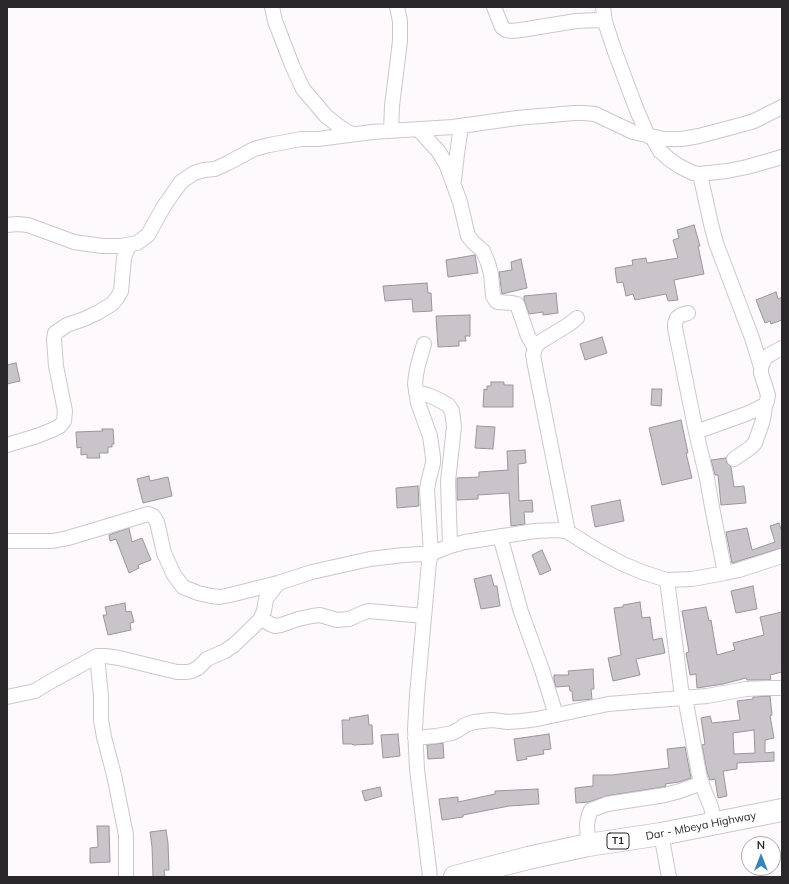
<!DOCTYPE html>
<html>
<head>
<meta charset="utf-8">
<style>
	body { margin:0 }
	#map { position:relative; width:789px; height:884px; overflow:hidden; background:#fef9fd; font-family:Mulish,sans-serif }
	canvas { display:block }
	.frame { position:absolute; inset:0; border:8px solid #292729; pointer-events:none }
	.north { position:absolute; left:741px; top:836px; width:40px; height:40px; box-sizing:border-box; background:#fff; border:1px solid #a9a9a9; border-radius:50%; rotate:0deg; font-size:11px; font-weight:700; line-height:16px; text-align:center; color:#292729 }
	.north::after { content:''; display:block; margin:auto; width:14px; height:18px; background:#3884b7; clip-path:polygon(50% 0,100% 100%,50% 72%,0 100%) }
</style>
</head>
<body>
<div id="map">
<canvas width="789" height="884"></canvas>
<div class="frame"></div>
<div class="north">N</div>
</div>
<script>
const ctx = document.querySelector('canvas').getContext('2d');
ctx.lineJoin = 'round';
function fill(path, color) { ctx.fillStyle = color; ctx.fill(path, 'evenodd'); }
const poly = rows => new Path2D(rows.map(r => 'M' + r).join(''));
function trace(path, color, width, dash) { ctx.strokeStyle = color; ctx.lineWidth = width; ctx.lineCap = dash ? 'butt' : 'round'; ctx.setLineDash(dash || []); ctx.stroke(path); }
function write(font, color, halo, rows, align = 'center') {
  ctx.font = font + ' Mulish,sans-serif'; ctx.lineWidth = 3; ctx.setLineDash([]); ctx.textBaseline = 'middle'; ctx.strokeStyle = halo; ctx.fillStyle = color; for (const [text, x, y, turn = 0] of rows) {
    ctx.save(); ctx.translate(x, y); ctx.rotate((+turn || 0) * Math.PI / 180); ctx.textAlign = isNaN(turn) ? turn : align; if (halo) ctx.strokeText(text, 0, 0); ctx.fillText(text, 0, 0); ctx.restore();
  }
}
const building = poly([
	[694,225,700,246,698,246,704,274,674,280,678,300,668,301,666,294,635,300,633,294,626,296,623,282,617,283,615,268,633,265,632,260,646,258,647,263,678,258,673,240,679,238,677,230,694,225],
	[475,255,478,273,448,277,446,260,475,255],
	[521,259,527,288,502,294,499,272,512,270,511,262,521,259],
	[427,283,428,293,431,293,432,311,413,312,412,299,385,301,383,286,427,283],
	[776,292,778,299,782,297,782,320,771,324,770,321,765,323,756,300,776,292],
	[556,293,558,313,543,315,543,312,529,314,524,300,524,296,556,293],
	[470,315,470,336,465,336,466,341,459,341,459,346,438,347,436,316,470,315],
	[602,337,607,353,585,360,580,344,602,337],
	[16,363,20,381,7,384,7,365,16,363],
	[491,382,504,382,504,385,513,385,513,407,483,407,484,389,487,390,487,386,491,386,491,382],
	[652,389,662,389,661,406,651,405,652,389],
	[681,420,688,453,686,453,692,478,662,485,649,428,681,420],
	[477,426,495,427,493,449,475,448,477,426],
	[102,429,113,429,114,444,112,444,112,447,108,447,108,453,99,453,100,458,87,458,87,454,81,455,81,447,77,448,76,432,103,431,102,429],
	[525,450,526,463,518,464,519,501,532,500,533,512,524,512,525,524,511,526,509,493,478,495,478,499,457,500,457,478,479,477,479,472,508,470,507,451,525,450],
	[726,458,727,463,731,467,734,487,744,486,746,503,721,505,718,475,715,475,711,460,726,458],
	[149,476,150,481,168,477,172,496,143,503,137,479,149,476],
	[418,486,419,506,397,508,396,488,418,486],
	[620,500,624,521,595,527,591,506,620,500],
	[779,523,782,532,782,548,732,563,726,532,747,528,752,550,775,542,770,526,779,523],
	[129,528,132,542,142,538,151,560,138,565,139,568,129,573,116,539,110,541,109,535,129,528],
	[542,550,551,570,540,575,532,555,542,550],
	[491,575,494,586,497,586,500,606,481,609,474,579,491,575],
	[753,586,757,609,736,613,731,591,753,586],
	[640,602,642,618,650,617,653,640,662,638,665,653,636,659,640,675,613,681,608,658,621,655,614,608,623,607,623,605,640,602],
	[125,603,126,612,131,611,134,622,130,623,131,630,108,635,103,615,107,615,105,607,125,603],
	[706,607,709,621,711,620,717,655,735,650,733,643,764,635,760,617,782,612,782,672,770,675,771,679,768,680,747,680,746,678,723,684,697,688,696,674,690,675,686,653,689,652,682,611,706,607],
	[593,669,594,689,591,689,592,699,573,701,572,691,570,691,569,686,556,687,554,680,554,675,569,675,568,671,593,669],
	[770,696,772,715,770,716,774,738,765,740,765,753,774,752,774,761,737,763,737,769,723,771,727,796,718,798,715,779,710,780,707,772,702,745,705,744,701,718,710,716,712,723,740,720,737,701,753,699,753,697,770,696],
	[754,730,755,753,734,754,733,733,754,730],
	[368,715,369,725,372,725,373,744,353,745,352,744,343,744,342,720,350,720,349,718,368,715],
	[398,734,400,756,383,758,381,735,398,734],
	[549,734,551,749,543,750,544,754,526,757,527,759,517,761,514,739,549,734],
	[443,743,444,758,428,759,427,745,443,743],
	[685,747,691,778,679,782,665,784,666,786,663,787,606,796,589,802,576,803,575,788,593,786,593,775,612,775,669,768,667,749,685,747],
	[380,787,382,796,365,801,362,791,380,787],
	[538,789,539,804,509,806,463,815,463,817,442,820,439,799,458,797,458,802,495,794,495,791,538,789],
	[97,826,109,826,110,862,90,863,90,848,98,847,97,826],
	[166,830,168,843,169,870,164,870,165,877,153,877,152,847,150,832,166,830]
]);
fill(building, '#c8c4c9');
trace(building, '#99969a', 1);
const street = poly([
	[272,7,275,21,292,65,303,89,326,116,340,127,351,134],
	[494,7,502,27,506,30,511,31,521,30,576,21,598,20,605,22,615,52,636,108,648,136],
	[603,7,605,22],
	[418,129,439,152,447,166,460,202,468,236,473,242,483,251,488,263,491,274,493,296,496,301,498,302,512,303,517,304,528,336,535,348],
	[391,131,392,106,400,41,400,21,397,7],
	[652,137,660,151,669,159,679,166,693,173,700,174,727,171,747,167,782,157],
	[700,174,711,224,716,243,752,338,761,367],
	[454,180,457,154,461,126],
	[7,225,17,224,28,225,74,242,102,246,121,246,137,243,148,235,164,206,181,182,194,173,204,170,215,169,228,163,254,149,269,145,301,139,318,139,372,132,453,127,517,118,574,113,584,113,595,114,633,132,664,139,682,139,699,136,744,124,754,121,782,107],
	[688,313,681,315,677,318,675,323,675,328,696,432,707,478,712,507,725,573],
	[416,392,428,395,437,399,448,405,452,411,454,427,448,481,450,546],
	[696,432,746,414,759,408,765,405,767,401,768,395,761,373,761,367,765,358,769,355,782,348],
	[7,445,37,436,52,430,60,426,64,421,65,411,56,366,54,339,55,333,67,325,84,319,97,313,112,304,117,298,121,291,124,258,129,245],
	[734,459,750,448,755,443,762,423,764,414,765,405],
	[568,532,536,371,533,355,536,346,540,342,568,325,577,318],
	[500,536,521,612,542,670,556,715],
	[7,541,53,541,68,538,148,514,153,516,157,522,164,553,174,575,183,587,198,593,211,596,220,597,230,595,278,583,312,572,370,559,403,555,422,554,431,555,427,489,429,479,433,463,433,457,430,436,418,403,415,384,416,375,418,365,424,344],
	[667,580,681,689,683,697],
	[261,618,270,624,275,626,281,625,298,619,312,616,320,615,337,620,349,619,365,612,369,611,424,616],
	[97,656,101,696,101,720,104,737,114,775,126,835,126,877],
	[7,697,35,691,48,683,97,656,106,656,119,658,177,672,187,672,192,671,198,668,207,659,225,651,234,645,260,620,264,611,266,599,278,583],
	[685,697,699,774,702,785,711,807,715,824],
	[415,738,436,736,452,733,458,730,465,725,474,722,492,720,508,722,522,721,537,719,608,704,707,696,746,689,767,688,782,688],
	[661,834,669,877],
	[588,845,587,824,589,815,591,810,607,804,665,795,680,791,702,783],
	[430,877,417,769,415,729,417,695,429,562,431,555,435,552,450,546,465,542,535,531,559,530,568,532,597,550,621,563,642,572,667,580,692,579,725,573,739,570,782,556]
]);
const highway = poly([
	[455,877,528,858,588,845,661,834,782,810]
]);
trace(street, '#ccc7cb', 16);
trace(highway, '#ccc7cb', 24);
trace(street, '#fff', 14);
trace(highway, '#fff', 22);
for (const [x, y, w] of [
	[618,841,22]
]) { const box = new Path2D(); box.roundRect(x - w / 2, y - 8, w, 16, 3); ctx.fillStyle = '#fff'; ctx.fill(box); trace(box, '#292729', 1); }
write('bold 10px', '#292729', null, [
	["T1",618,841]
]);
write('11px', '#292729', '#fff', [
	["Dar - Mbeya Highway",701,826,-11]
]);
</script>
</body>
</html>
